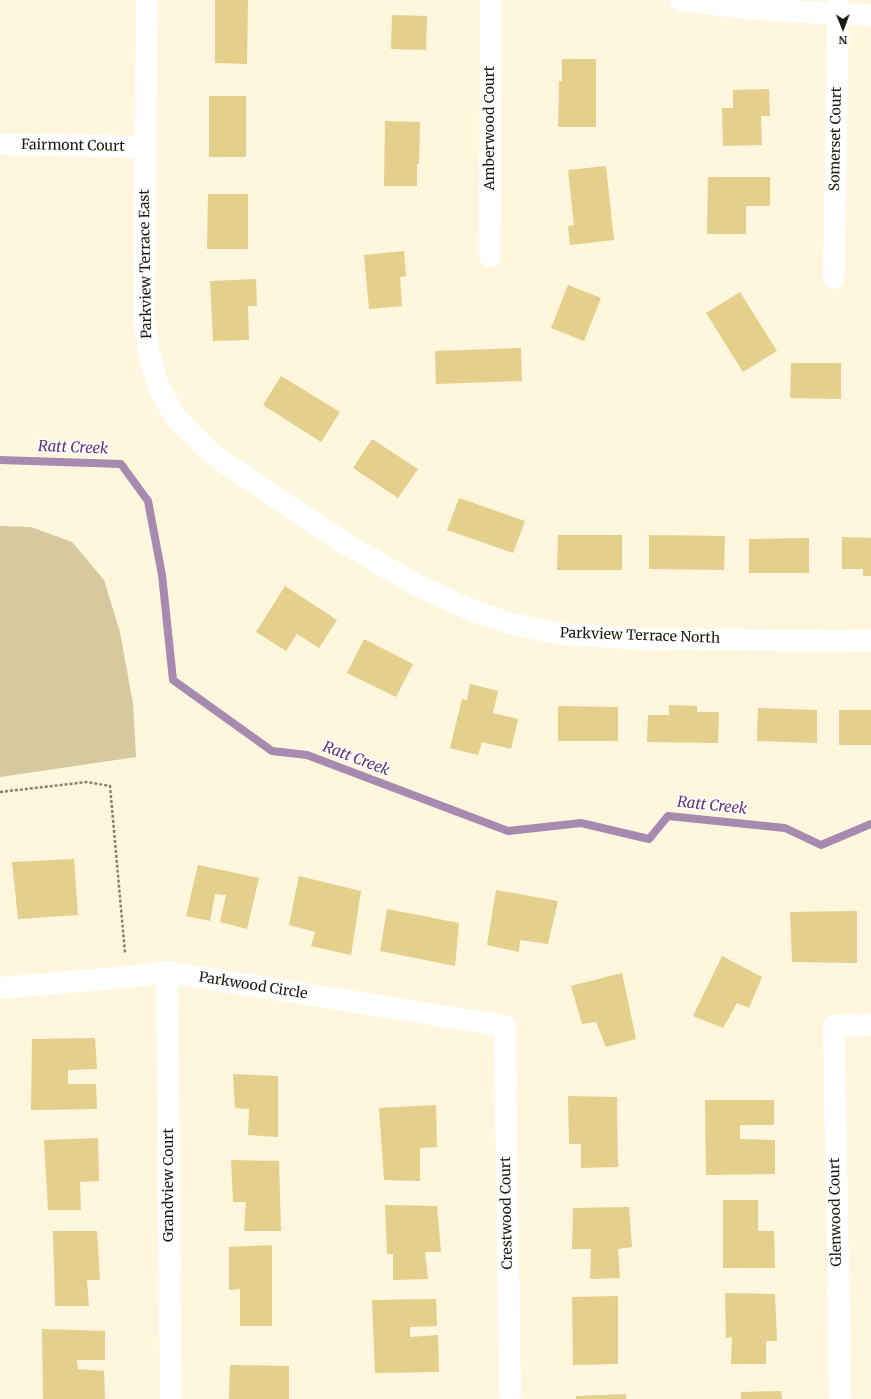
<!DOCTYPE html>
<html>
<head>
<meta charset="utf-8">
<style>
	body { margin:0 }
	#map { position:relative; width:871px; height:1399px; overflow:hidden; background:#fef6dd; font-family:Merriweather,serif }
	canvas { display:block }
	.north { position:absolute; left:823px; top:8px; width:40px; height:40px; -webkit-text-stroke:3px #fff; paint-order:stroke; rotate:179deg; font-size:11px; font-weight:700; line-height:16px; text-align:center; color:#1a180f }
	.north::after { content:''; display:block; margin:auto; width:14px; height:18px; background:#1a180f; clip-path:polygon(50% 0,100% 100%,50% 72%,0 100%) }
</style>
</head>
<body>
<div id="map">
<canvas width="871" height="1399"></canvas>
<div class="north">N</div>
</div>
<script>
const ctx = document.querySelector('canvas').getContext('2d');
ctx.lineJoin = 'round';
function fill(path, color) { ctx.fillStyle = color; ctx.fill(path, 'evenodd'); }
const poly = rows => new Path2D(rows.map(r => 'M' + r).join(''));
function trace(path, color, width, dash) { ctx.strokeStyle = color; ctx.lineWidth = width; ctx.lineCap = dash ? 'butt' : 'round'; ctx.setLineDash(dash || []); ctx.stroke(path); }
function write(font, color, halo, rows, align = 'center') {
  ctx.font = font + ' Merriweather,serif'; ctx.lineWidth = 4; ctx.setLineDash([]); ctx.textBaseline = 'middle'; ctx.strokeStyle = halo; ctx.fillStyle = color; for (const [text, x, y, turn = 0] of rows) {
    ctx.save(); ctx.translate(x, y); ctx.rotate((+turn || 0) * Math.PI / 180); ctx.textAlign = isNaN(turn) ? turn : align; if (halo) ctx.strokeText(text, 0, 0); ctx.fillText(text, 0, 0); ctx.restore();
  }
}
fill(poly([
	[0,526,31,527,72,542,104,580,120,632,133,704,136,757,0,777]
]), '#d6c89f');
trace(poly([
	[0,460,121,464,148,501,162,575,173,680,272,751,307,755,508,831,581,823,649,839,668,816,785,828,821,845,871,824]
]), '#a78ab0', 8);
fill(poly([
	[215,0,248,0,247,64,215,63],
	[392,15,427,16,426,50,391,49],
	[562,59,596,59,596,127,558,127,559,81,562,81],
	[769,89,770,116,761,116,762,145,723,146,722,108,733,108,733,90],
	[209,96,246,96,246,157,209,157],
	[385,121,420,122,419,164,417,164,417,186,384,186],
	[606,166,614,240,570,245,568,226,574,225,568,170],
	[708,177,770,177,770,206,746,206,746,234,707,234],
	[208,194,248,194,248,249,207,249],
	[404,251,406,276,400,277,402,306,369,309,364,255],
	[256,279,257,306,248,306,249,340,213,341,210,281],
	[568,285,601,298,584,341,551,328],
	[740,292,777,351,743,372,706,313],
	[521,348,522,381,436,384,435,351],
	[791,363,841,363,841,399,790,398],
	[281,376,340,412,321,442,263,405],
	[372,439,418,469,398,498,353,468],
	[459,498,525,521,513,553,447,530],
	[558,535,622,535,622,570,557,570],
	[649,535,725,536,724,570,649,569],
	[842,537,871,538,871,576,863,576,863,569,842,569],
	[809,538,809,573,749,573,749,539],
	[285,586,337,620,319,648,297,634,286,651,256,632],
	[364,639,413,664,396,697,347,673],
	[470,684,498,691,493,713,518,719,511,749,482,742,478,755,450,748,462,699,467,700],
	[669,705,697,706,697,712,719,712,718,743,647,742,648,715,669,715],
	[558,706,618,707,618,741,558,741],
	[758,708,817,710,817,743,757,741],
	[839,710,871,710,871,745,839,745],
	[74,859,78,915,18,919,12,862],
	[198,865,259,878,247,929,220,922,226,895,215,894,210,921,186,916],
	[299,876,361,891,351,955,311,946,315,932,289,925],
	[496,890,558,901,548,944,520,940,519,952,487,945],
	[387,909,459,923,455,966,380,951],
	[857,911,857,963,792,962,790,912],
	[722,956,762,977,749,1008,737,1003,723,1028,693,1016],
	[622,973,636,1039,606,1047,596,1022,582,1024,571,986],
	[95,1038,97,1069,68,1070,68,1084,96,1084,97,1109,31,1110,32,1039],
	[233,1074,278,1076,278,1137,248,1135,249,1109,235,1108],
	[568,1096,617,1097,618,1167,581,1168,581,1144,569,1144],
	[705,1100,774,1100,774,1125,740,1125,740,1139,775,1140,775,1174,706,1175],
	[436,1105,437,1147,420,1148,420,1181,384,1180,379,1108],
	[98,1138,99,1181,80,1182,81,1210,48,1210,44,1140],
	[231,1160,279,1161,281,1231,244,1231,246,1202,233,1202],
	[723,1200,758,1200,758,1231,774,1231,775,1268,723,1268],
	[385,1205,437,1206,441,1252,425,1252,428,1279,393,1280,393,1254,387,1254],
	[629,1207,632,1247,618,1249,620,1278,590,1279,591,1249,572,1249,573,1208],
	[53,1231,97,1231,100,1280,87,1280,89,1306,55,1306],
	[272,1245,272,1326,240,1326,240,1289,229,1290,229,1247],
	[725,1293,775,1294,777,1341,766,1341,766,1364,731,1364,732,1337,726,1338],
	[618,1296,618,1364,573,1365,572,1297],
	[436,1299,437,1326,410,1327,410,1337,438,1335,439,1372,375,1373,372,1300],
	[42,1329,105,1331,105,1360,77,1360,78,1369,104,1371,105,1399,43,1399],
	[230,1365,289,1366,289,1399,229,1399],
	[781,1391,782,1399,741,1399,741,1392],
	[626,1394,626,1399,576,1399,576,1396]
]), '#e5cf8c');
trace(poly([
	[0,792,87,782,110,786,125,953]
]), '#868170', 2.5, [3, 2]);
trace(poly([
	[147,0,144,318,149,355,160,391,176,417,211,453,315,524,376,562,423,588,469,609,512,624,561,634,595,636,647,639,871,641],
	[0,144,145,147],
	[490,256,491,0],
	[834,278,838,0],
	[167,972,171,1399],
	[0,988,127,977,167,972,505,1026,510,1399],
	[840,1399,834,1026,871,1025]
]), '#fff', 22);
trace(poly([
	[681,0,743,8,837,14,871,15]
]), '#fff', 22);
write('14px', '#1a180f', '#fff', [
	["Amberwood Court",490,128,-90],
	["Somerset Court",836,139,-89],
	["Fairmont Court",73,146,1],
	["Parkview Terrace East",146,264,-91],
	["Parkview Terrace North",640,636,2],
	["Parkwood Circle",253,986,9],
	["Grandview Court",169,1185,-90],
	["Glenwood Court",836,1212,-91],
	["Crestwood Court",507,1213,-91]
]);
write('italic 15px', '#613175', '#fff', [
	["Ratt Creek",73,448,2],
	["Ratt Creek",356,759,21],
	["Ratt Creek",712,806,6]
]);
</script>
</body>
</html>
